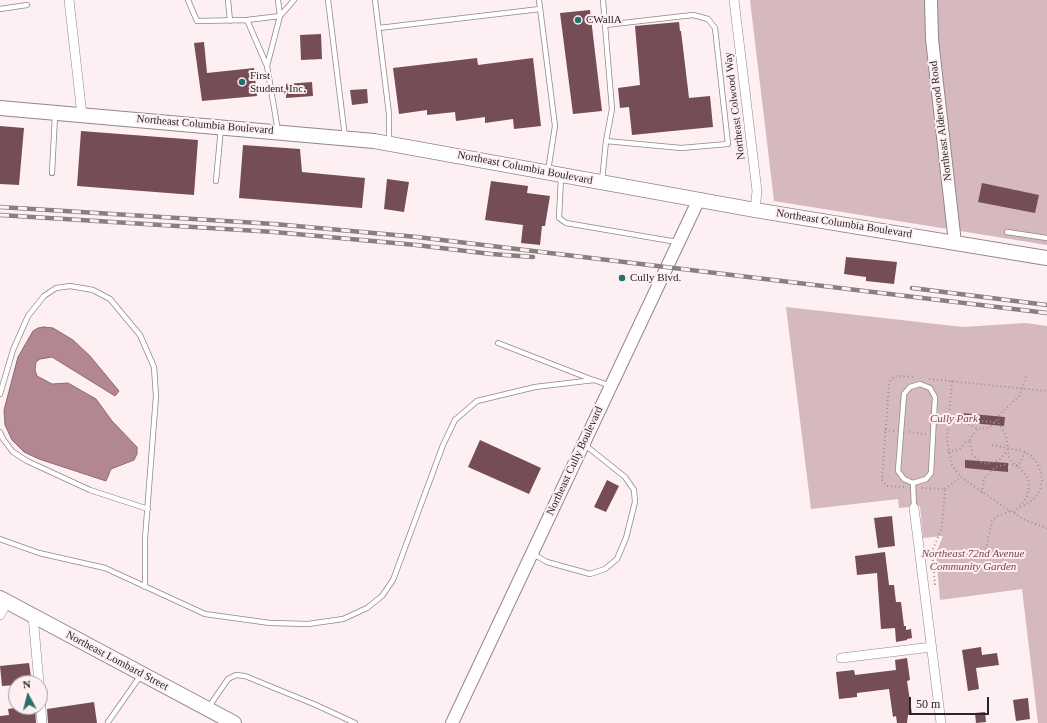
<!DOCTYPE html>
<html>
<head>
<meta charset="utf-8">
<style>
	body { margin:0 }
	#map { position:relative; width:1047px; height:723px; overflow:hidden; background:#fdeff2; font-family:Georgia,serif }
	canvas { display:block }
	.north { position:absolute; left:8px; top:675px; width:40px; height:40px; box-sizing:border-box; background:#fdeff2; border:1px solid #a99ea0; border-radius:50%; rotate:353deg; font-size:11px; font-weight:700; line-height:16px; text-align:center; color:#2a2526 }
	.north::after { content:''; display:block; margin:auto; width:14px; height:18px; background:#27706a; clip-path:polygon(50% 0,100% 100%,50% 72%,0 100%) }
	.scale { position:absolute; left:909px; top:697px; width:80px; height:18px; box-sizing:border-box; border:2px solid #2a2526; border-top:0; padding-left:5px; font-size:12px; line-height:14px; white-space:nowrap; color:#2a2526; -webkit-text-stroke:3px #fdeff2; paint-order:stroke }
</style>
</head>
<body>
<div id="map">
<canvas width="1047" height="723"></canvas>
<div class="north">N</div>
<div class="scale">50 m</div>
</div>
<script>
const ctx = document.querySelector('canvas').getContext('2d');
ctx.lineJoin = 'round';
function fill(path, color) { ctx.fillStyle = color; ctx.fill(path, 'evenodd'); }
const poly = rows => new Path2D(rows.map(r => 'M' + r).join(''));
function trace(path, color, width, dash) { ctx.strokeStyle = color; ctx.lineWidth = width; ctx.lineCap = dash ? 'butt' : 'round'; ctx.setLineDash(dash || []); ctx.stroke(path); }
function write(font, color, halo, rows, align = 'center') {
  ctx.font = font + ' Georgia,serif'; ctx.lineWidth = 4; ctx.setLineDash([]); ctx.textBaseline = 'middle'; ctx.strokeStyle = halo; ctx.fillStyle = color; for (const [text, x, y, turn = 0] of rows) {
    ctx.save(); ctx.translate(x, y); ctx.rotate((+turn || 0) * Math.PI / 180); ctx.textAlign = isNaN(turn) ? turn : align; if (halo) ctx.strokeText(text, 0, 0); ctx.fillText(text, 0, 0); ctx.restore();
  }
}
fill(poly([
	[750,0,1047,0,1047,245,774,201],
	[786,307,963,327,1025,323,1047,326,1047,723,1038,723,1022,589,940,600,936,553,943,536,923,538,920,506,899,508,898,499,811,509]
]), '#d6b9bf');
const water = poly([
	[44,327,53,328,73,340,90,356,119,391,115,396,52,357,40,359,36,362,35,370,37,376,52,384,68,383,96,399,112,421,137,447,137,454,134,460,111,469,106,481,39,459,24,452,12,440,5,425,4,410,18,357,33,331,38,328,44,327]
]);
fill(water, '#b38791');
trace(water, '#8a6a71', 1);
fill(poly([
	[590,10,602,111,573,114,560,13],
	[679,22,680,31,681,31,689,98,710,96,713,127,632,135,629,107,620,108,618,88,640,85,635,26],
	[321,34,322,59,301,60,300,35],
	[204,42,207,73,254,68,257,96,202,101,194,43],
	[477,58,478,65,533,58,541,126,514,129,513,119,485,123,485,117,456,121,455,112,427,115,427,110,399,114,393,68],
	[312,82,313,96,286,98,286,84],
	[367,89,368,103,352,105,350,90],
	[0,126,24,128,19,185,0,184],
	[81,131,198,140,194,195,77,186],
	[243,145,300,149,302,172,365,178,362,208,239,198],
	[387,179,409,182,404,212,384,209],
	[491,181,528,186,527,193,550,196,545,226,542,226,540,245,521,243,523,225,485,220],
	[982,183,1039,195,1035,213,978,202],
	[846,257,897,262,894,284,866,281,866,277,844,274],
	[961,413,1005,417,1004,426,960,422],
	[480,440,541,468,529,494,468,467],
	[965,460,1008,463,1008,472,965,468],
	[607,480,619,486,606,512,594,507],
	[892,516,895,546,878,548,874,518],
	[885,552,889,585,894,585,896,602,901,602,904,626,906,626,906,630,911,629,912,638,907,639,907,640,896,642,895,628,881,629,877,573,857,575,855,556],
	[981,647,982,655,997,653,999,665,976,668,979,689,968,691,962,650],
	[907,658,910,680,907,681,912,714,908,715,907,723,897,723,896,716,893,717,889,689,857,693,857,697,839,699,836,672,854,670,855,675,896,670,895,660],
	[29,663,32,683,16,683,16,685,2,686,0,666],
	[1028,698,1030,719,1016,721,1013,700],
	[94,702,97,723,48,723,47,709],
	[22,707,35,707,36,723,0,723,0,716,9,715,8,709],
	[985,712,986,722,976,723,975,713]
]), '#744d56');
const lane = poly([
	[188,0,197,21,247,20,280,16,278,0],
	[228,0,230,21],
	[328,0,345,137],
	[375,0,389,114,389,141],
	[539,0,555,126,548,171],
	[603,0,605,25],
	[0,9,27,5],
	[247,20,267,66,278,131],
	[379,28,540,9],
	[267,66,280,16,294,0],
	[52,173,55,115],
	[561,177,559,218,566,223,677,242],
	[216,181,221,128],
	[602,181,606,141,681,148,728,144,715,28,708,19,693,15,605,25,612,109,606,141],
	[1007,232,1047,238],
	[498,343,593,380],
	[0,394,13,350,28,316,44,296,56,288,70,286,93,290,110,299,140,335,154,367,156,396,145,539,145,587],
	[0,432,3,439,13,452,27,461,90,490,148,509],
	[913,483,926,479,931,473,935,397,930,388,920,384,910,387,904,394,898,471,904,479,913,483,914,508],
	[0,539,39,553,105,568,205,614,270,623,308,624,343,619,367,608,382,596,393,580,443,445,455,420,477,401,535,387,594,380,611,386],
	[533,554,547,562,590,574,605,569,617,559,626,538,635,502,634,490,625,477,585,445],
	[208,708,228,679,236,675,245,676,316,705,355,723],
	[108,722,141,675]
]);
const street = poly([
	[69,0,82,115],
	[734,0,757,191,755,210],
	[914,508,941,723],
	[0,615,7,602],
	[33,616,39,683],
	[841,658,932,647],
	[40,697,42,723]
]);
const secondary = poly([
	[931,0,932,39,955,243],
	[452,723,699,199]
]);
const primary = poly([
	[0,108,374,141,755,210,1047,258],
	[0,598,234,723]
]);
trace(lane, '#928689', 6);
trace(street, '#928689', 10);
trace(secondary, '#928689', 14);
trace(primary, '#928689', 16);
trace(poly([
	[929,379,1047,391],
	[952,381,947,440,952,465,961,477],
	[948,418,967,420],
	[995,422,967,420,969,424,978,429,989,428,998,419],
	[885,430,894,431],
	[909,432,926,434],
	[970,442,972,454,981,462,987,464,999,460,1007,451],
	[948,452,960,449,966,441,970,442,971,437,977,430],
	[1025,452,1018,466,1012,462,1009,457,1006,436,998,422,1000,414,1019,396,1027,375],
	[904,487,887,486,882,480,889,384,891,379,896,376,915,377],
	[922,488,945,489,942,527,932,552,935,584,933,584],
	[945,489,961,477,1005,508,1025,520,1047,528],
	[982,493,984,478,995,467,1009,464,1018,466,1028,478,1029,486,1028,494,1024,501,1014,513],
	[1020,507,1027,504,1035,498,1040,490,1042,481,1041,472,1037,463,1031,456,1023,451],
	[985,553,992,521,998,516,1010,511]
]), '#9c9294', 2, [1, 3]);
trace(lane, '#fff', 4.5);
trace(street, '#fff', 9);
trace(secondary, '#fff', 12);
trace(primary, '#fff', 14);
const rail = poly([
	[0,207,274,224,417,237,1047,313],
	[0,215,274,232,416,245,491,254,533,257],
	[912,288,1047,305]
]);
trace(rail, '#887f81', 4.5);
trace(rail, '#fdeff2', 3, [9]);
trace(poly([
	[992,445,1023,451]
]), '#9c9294', 2, [1, 3]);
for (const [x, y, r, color] of [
	[578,20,4,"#27706a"],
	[242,82,4,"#27706a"],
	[622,278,4,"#27706a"]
]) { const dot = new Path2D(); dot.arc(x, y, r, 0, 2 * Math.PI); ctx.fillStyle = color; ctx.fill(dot); trace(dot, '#fdeff2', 1.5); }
write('11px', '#2a2526', '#fdeff2', [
	["CWallA",586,20],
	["First",250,76],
	["Student, Inc.",250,89],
	["Cully Blvd.",630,278]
], 'left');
write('11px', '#2a2526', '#fdeff2', [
	["Northeast Colwood Way",735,106,-97],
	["Northeast Alderwood Road",941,121,-97],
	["Northeast Columbia Boulevard",205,125,5],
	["Northeast Columbia Boulevard",525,168,11],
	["Northeast Columbia Boulevard",844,224,9],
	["Northeast Cully Boulevard",575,461,-65],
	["Northeast Lombard Street",117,661,28]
]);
write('italic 11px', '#7e4151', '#fdeff2', [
	["Cully Park",954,419],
	["Northeast 72nd Avenue",973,554],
	["Community Garden",973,567]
]);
</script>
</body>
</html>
